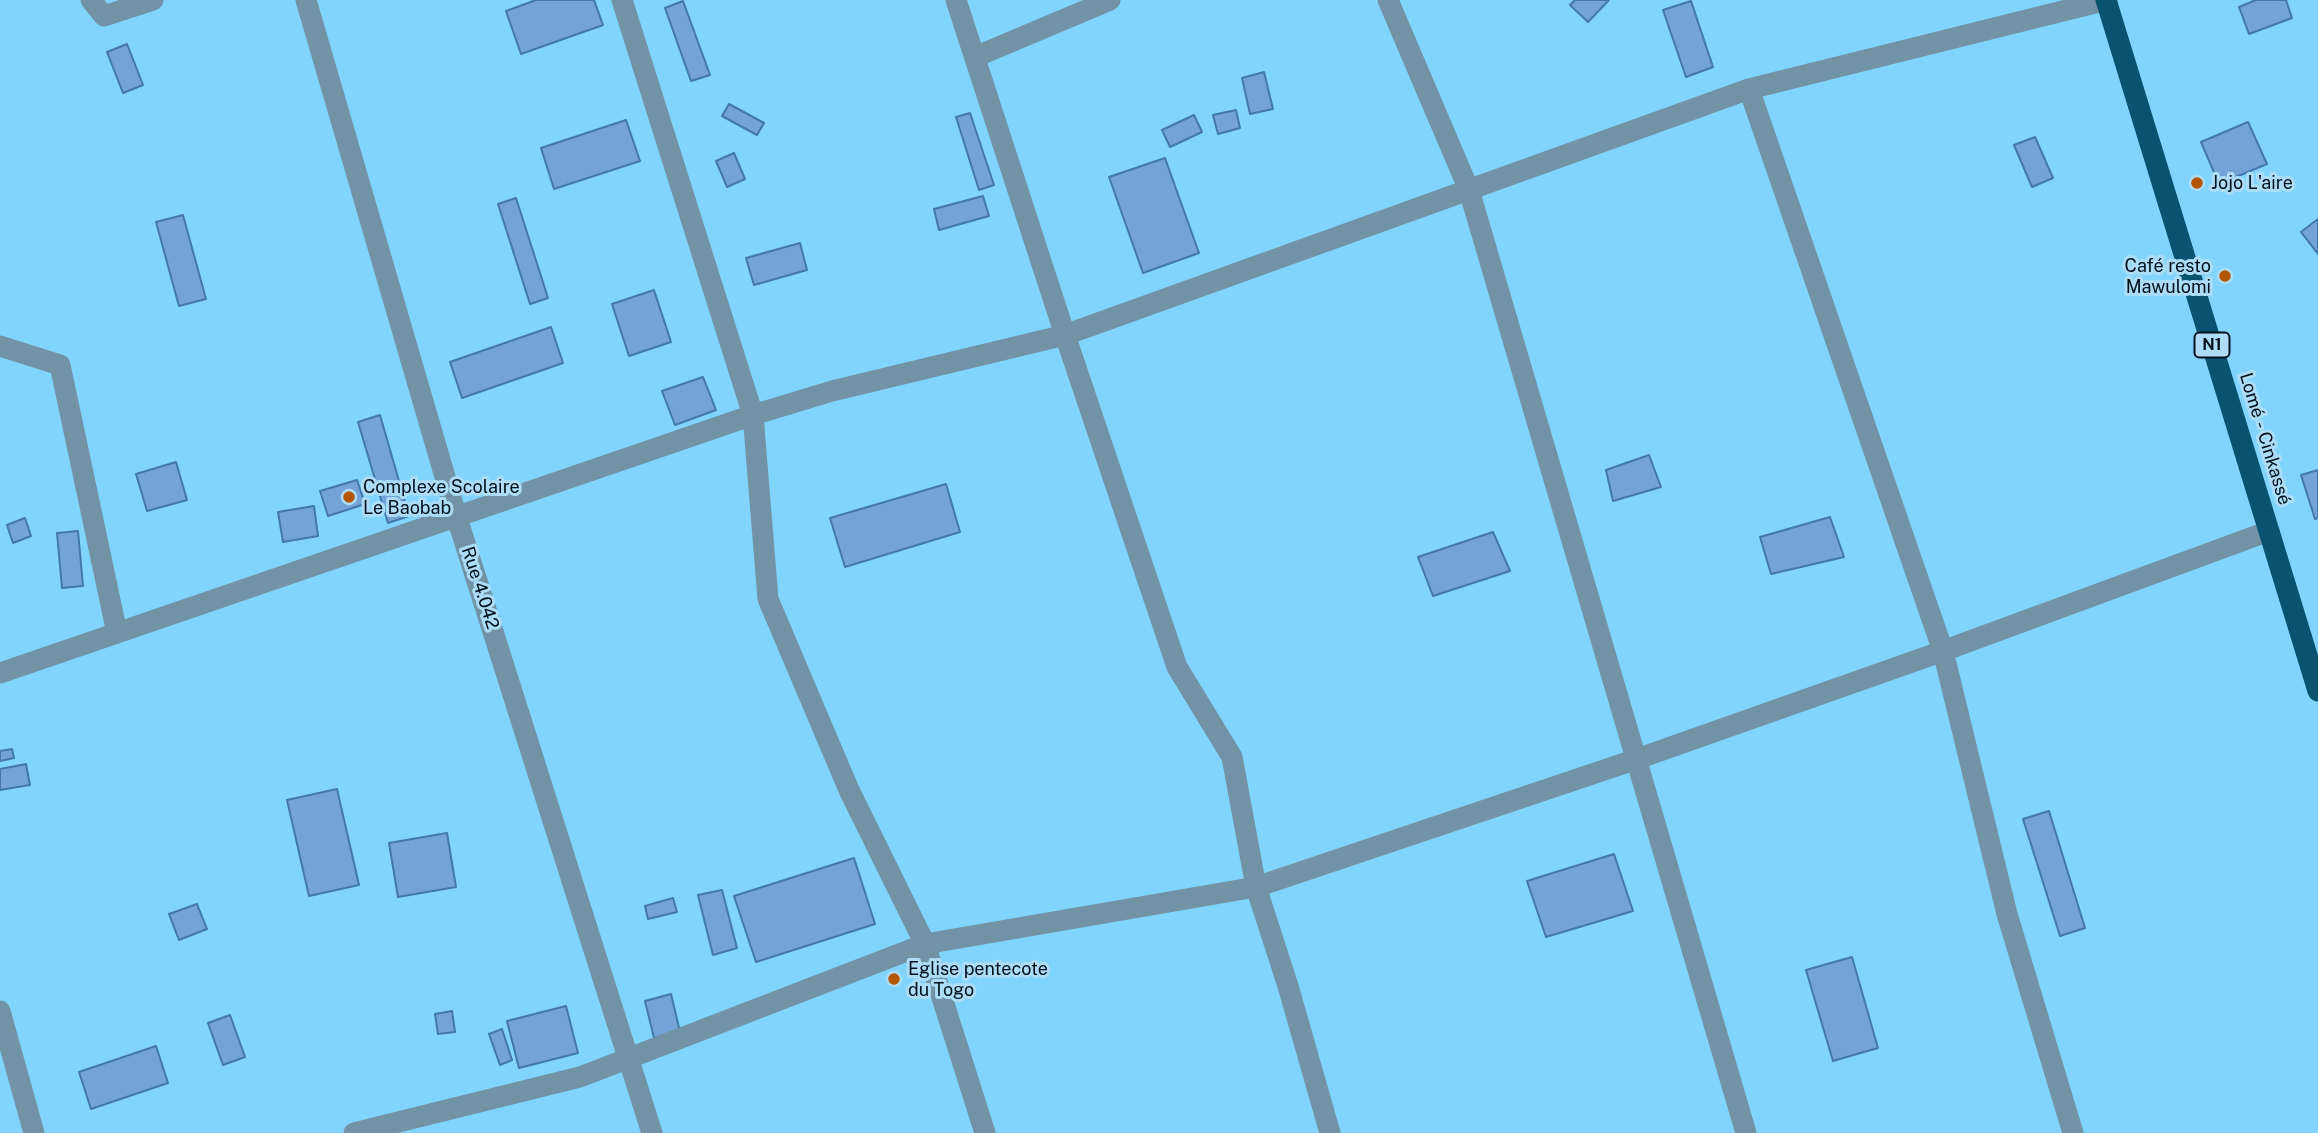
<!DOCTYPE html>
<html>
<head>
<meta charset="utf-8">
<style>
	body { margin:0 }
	canvas { display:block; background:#80d4fd }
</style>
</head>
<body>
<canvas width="2318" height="1133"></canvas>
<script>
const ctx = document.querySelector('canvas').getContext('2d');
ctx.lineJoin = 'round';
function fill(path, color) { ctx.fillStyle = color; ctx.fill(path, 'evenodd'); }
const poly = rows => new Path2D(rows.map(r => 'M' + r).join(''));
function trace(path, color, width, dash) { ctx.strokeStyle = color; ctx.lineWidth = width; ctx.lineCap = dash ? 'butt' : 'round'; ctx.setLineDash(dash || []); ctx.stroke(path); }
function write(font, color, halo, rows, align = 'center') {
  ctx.font = font + ' "Public Sans",sans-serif'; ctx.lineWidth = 6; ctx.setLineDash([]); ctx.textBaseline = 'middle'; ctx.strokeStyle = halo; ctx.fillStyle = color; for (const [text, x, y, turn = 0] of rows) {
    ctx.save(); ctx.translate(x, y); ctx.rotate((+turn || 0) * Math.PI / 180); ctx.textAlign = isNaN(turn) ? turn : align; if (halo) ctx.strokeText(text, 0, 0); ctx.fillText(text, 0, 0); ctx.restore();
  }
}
const building = poly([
	[536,0,594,0,603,25,521,54,506,11,536,0],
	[1575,0,1609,0,1588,22,1570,5,1575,0],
	[2256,0,2286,0,2292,18,2249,34,2239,7,2256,0],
	[683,1,710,75,691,81,665,8,683,1],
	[1691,1,1713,67,1686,77,1663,10,1691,1],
	[127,44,143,85,123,93,107,52,127,44],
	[1264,72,1273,109,1250,114,1242,78,1264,72],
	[729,104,764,123,757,135,722,116,729,104],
	[1236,110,1240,128,1218,134,1213,115,1236,110],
	[970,113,994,185,979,190,956,117,970,113],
	[1194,115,1202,132,1170,147,1162,130,1194,115],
	[626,120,640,161,554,189,541,148,626,120],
	[2248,122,2267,164,2219,184,2201,142,2248,122],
	[2035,137,2053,178,2032,187,2014,145,2035,137],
	[734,153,745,179,727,187,716,161,734,153],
	[1165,158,1199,253,1143,273,1109,177,1165,158],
	[983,196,989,216,939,230,934,209,983,196],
	[516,198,548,298,530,304,498,204,516,198],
	[183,215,206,299,179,306,156,222,183,215],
	[2318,219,2318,254,2301,232,2318,219],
	[800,243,807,270,754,285,746,258,800,243],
	[654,290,671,342,629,356,612,304,654,290],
	[551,327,563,363,462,398,450,362,551,327],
	[703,377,716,410,675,425,662,391,703,377],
	[380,415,409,516,388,523,358,422,380,415],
	[1649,455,1661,487,1613,501,1606,470,1649,455],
	[176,462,187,500,147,511,136,474,176,462],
	[2318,470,2318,518,2315,519,2301,475,2318,470],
	[357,480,365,504,328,516,320,491,357,480],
	[946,484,960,532,845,567,830,518,946,484],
	[314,506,318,536,283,542,278,512,314,506],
	[1830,517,1844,557,1771,574,1760,537,1830,517],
	[25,518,31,536,13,543,7,525,25,518],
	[78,531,83,586,62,588,57,533,78,531],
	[1493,532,1510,571,1433,596,1418,557,1493,532],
	[12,749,14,758,0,761,0,751,12,749],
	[26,764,30,785,0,790,0,769,26,764],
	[337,789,359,885,309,896,287,800,337,789],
	[2049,811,2085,928,2060,936,2023,819,2049,811],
	[447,833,456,887,398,897,389,843,447,833],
	[1614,854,1633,911,1546,937,1527,881,1614,854],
	[854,858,875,924,756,962,734,896,854,858],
	[722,890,737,948,713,955,698,895,722,890],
	[673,898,677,912,648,919,645,906,673,898],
	[197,904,207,929,179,940,169,914,197,904],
	[1852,957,1878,1048,1833,1061,1806,970,1852,957],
	[671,994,680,1032,654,1038,645,1001,671,994],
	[566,1006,578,1053,519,1068,507,1021,566,1006],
	[452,1011,455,1032,438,1034,435,1014,452,1011],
	[230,1015,245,1057,223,1065,208,1023,230,1015],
	[502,1029,512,1060,500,1065,489,1034,502,1029],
	[156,1046,168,1083,91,1109,79,1072,156,1046]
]);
fill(building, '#74a4d7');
trace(building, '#4477ad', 2);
trace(poly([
	[91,0,104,16,153,0],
	[306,0,457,518,652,1133],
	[622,0,753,415,768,599,849,790,925,944,985,1133],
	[956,0,1065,335,1177,667,1232,757,1256,887,1288,986,1330,1133],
	[1388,0,1469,190,1746,1133],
	[975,57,1110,0],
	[1749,89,1943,651,2007,914,2073,1133],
	[0,346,60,365,117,633],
	[0,673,753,415,832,391,1065,335,1749,89,2107,0],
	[0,1011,34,1133],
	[354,1133,580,1077,925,944,1256,887,1637,759,1943,651,2269,531]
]), '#7293a5', 21);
trace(poly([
	[2106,0,2318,691]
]), '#0a5370', 21);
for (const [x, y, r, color] of [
	[2197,183,7,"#b35501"],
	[2225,276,7,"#b35501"],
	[349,497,7,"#b35501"],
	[894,979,7,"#b35501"]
]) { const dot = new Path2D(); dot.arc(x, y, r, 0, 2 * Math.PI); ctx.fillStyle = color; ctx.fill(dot); trace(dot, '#adddf6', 2.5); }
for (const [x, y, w] of [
	[2212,345,35]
]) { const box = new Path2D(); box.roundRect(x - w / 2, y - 12.5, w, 25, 5); ctx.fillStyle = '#adddf6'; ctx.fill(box); trace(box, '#000f1b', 2); }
write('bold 16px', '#000f1b', null, [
	["N1",2212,345]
]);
write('18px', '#000f1b', '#adddf6', [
	["Jojo L'aire",2211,183],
	["Café resto",2211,266,"right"],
	["Mawulomi",2211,287,"right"],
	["Complexe Scolaire",363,487],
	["Le Baobab",363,508],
	["Eglise pentecote",908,969],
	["du Togo",908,990]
], 'left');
write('18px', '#000f1b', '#adddf6', [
	["Lomé - Cinkassé",2265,439,73],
	["Rue 4.042",480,588,72]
]);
</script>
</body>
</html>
